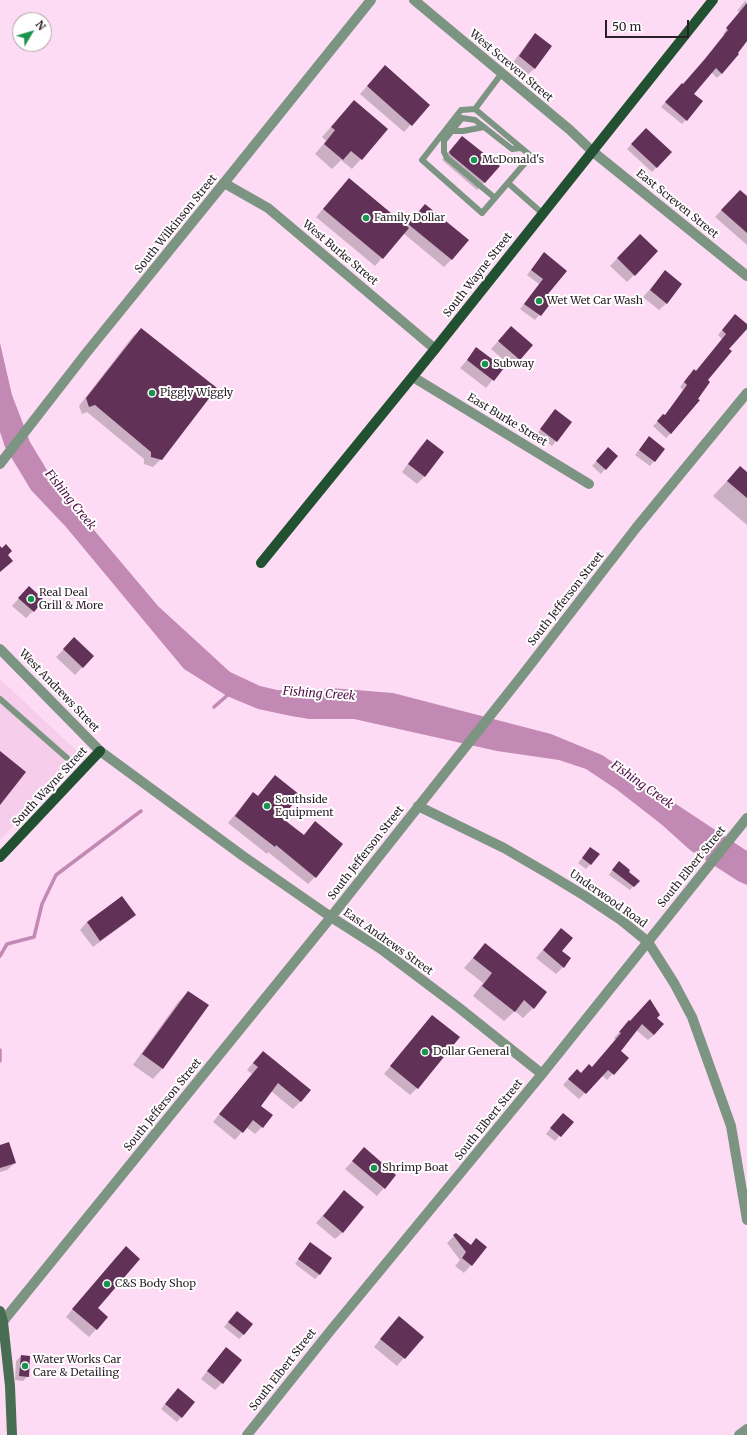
<!DOCTYPE html>
<html>
<head>
<meta charset="utf-8">
<style>
	body { margin:0 }
	#map { position:relative; width:747px; height:1435px; overflow:hidden; background:#fedbf4; font-family:Merriweather,serif }
	canvas { display:block }
	.north { position:absolute; left:12px; top:12px; width:40px; height:40px; box-sizing:border-box; background:#fff; border:1px solid #aaa5a9; border-radius:50%; rotate:52deg; font-size:11px; font-weight:700; line-height:16px; text-align:center; color:#2a1e27 }
	.north::after { content:''; display:block; margin:auto; width:14px; height:18px; background:#1a934e; clip-path:polygon(50% 0,100% 100%,50% 72%,0 100%) }
	.scale { position:absolute; left:605px; top:20px; width:84px; height:18px; box-sizing:border-box; border:2px solid #2a1e27; border-top:0; padding-left:5px; font-size:12px; line-height:14px; white-space:nowrap; color:#2a1e27; -webkit-text-stroke:3px #fff; paint-order:stroke }
</style>
</head>
<body>
<div id="map">
<canvas width="747" height="1435"></canvas>
<div class="north">N</div>
<div class="scale">50 m</div>
</div>
<script>
const ctx = document.querySelector('canvas').getContext('2d');
ctx.lineJoin = 'round';
function fill(path, color) { ctx.fillStyle = color; ctx.fill(path, 'evenodd'); }
const poly = rows => new Path2D(rows.map(r => 'M' + r).join(''));
function trace(path, color, width, dash) { ctx.strokeStyle = color; ctx.lineWidth = width; ctx.lineCap = dash ? 'butt' : 'round'; ctx.setLineDash(dash || []); ctx.stroke(path); }
function write(font, color, halo, rows, align = 'center') {
  ctx.font = font + ' Merriweather,serif'; ctx.lineWidth = 4; ctx.setLineDash([]); ctx.textBaseline = 'middle'; ctx.strokeStyle = halo; ctx.fillStyle = color; for (const [text, x, y, turn = 0] of rows) {
    ctx.save(); ctx.translate(x, y); ctx.rotate((+turn || 0) * Math.PI / 180); ctx.textAlign = isNaN(turn) ? turn : align; if (halo) ctx.strokeText(text, 0, 0); ctx.fillText(text, 0, 0); ctx.restore();
  }
}
fill(poly([
	[0,679,80,754,0,840]
]), '#f6cdeb');
fill(poly([
	[0,343,12,395,30,442,56,485,158,606,230,672,260,686,277,690,310,691,331,688,393,693,551,734,602,755,747,851,747,885,738,881,690,850,661,824,616,789,586,769,559,760,497,751,354,719,309,719,291,716,258,709,227,696,184,669,66,527,31,490,5,447,0,432]
]), '#c189b4');
fill(poly([
	[746,0,747,39,722,73,717,78,711,72,693,94,686,120,682,124,661,107,677,89,683,85,724,35,723,34,740,12,737,11],
	[535,35,535,68,527,75,512,64,528,42],
	[378,74,429,105,404,132,360,94],
	[345,111,361,159,352,169,341,160,332,169,315,154,326,141,322,137],
	[646,129,671,152,652,172,627,149],
	[455,144,485,182,477,190,442,160],
	[349,179,406,227,425,205,451,260,444,267,403,233,375,266,316,217],
	[740,191,747,197,747,245,715,217],
	[633,242,634,275,627,282,610,266],
	[540,258,546,294,553,299,535,320,520,309,539,284,527,275],
	[665,272,667,303,659,310,643,297],
	[731,320,747,325,747,327,728,349,671,433,666,438,653,426,659,420,665,416,683,390,680,387,689,375,695,372,722,339,718,335],
	[511,327,532,345,512,367,491,349],
	[141,329,161,459,153,467,144,464,144,459,87,412,82,414,79,406,133,336],
	[477,349,502,368,486,388,460,368],
	[551,415,556,441,552,446,537,434],
	[427,440,443,452,424,477,417,484,402,472,420,447],
	[645,442,664,449,650,466,635,455],
	[604,453,605,469,601,474,592,466],
	[740,467,747,473,747,525,713,496],
	[22,595,33,611,26,618,12,606],
	[67,646,93,656,75,675,56,657],
	[275,776,281,818,303,836,308,830,315,877,308,884,268,852,267,854,228,823,246,801,253,794,257,797],
	[586,853,599,854,586,869,578,863],
	[615,866,628,872,638,881,630,890,609,875],
	[122,897,134,915,127,922,93,947,80,930,87,922],
	[561,929,563,967,556,974,536,958],
	[485,944,533,1008,523,1018,515,1011,504,1021,473,996,483,983,464,968],
	[188,992,207,1006,162,1069,153,1079,133,1065,178,1002],
	[432,1016,417,1088,410,1095,384,1074],
	[656,1018,654,1035,648,1040,636,1030,619,1051,627,1058,607,1080,602,1075,579,1099,563,1085,571,1076,581,1074,592,1068,616,1040,614,1038,629,1021],
	[256,1059,301,1101,293,1109,271,1091,259,1106,262,1127,255,1134,246,1127,235,1140,213,1122,252,1074,247,1070],
	[558,1119,572,1122,555,1141,546,1134],
	[0,1146,15,1163,7,1170,0,1172],
	[364,1149,395,1175,377,1196,345,1169],
	[344,1191,343,1232,335,1239,316,1223],
	[456,1234,470,1246,476,1239,471,1265,464,1273,455,1266,460,1260,447,1243],
	[306,1248,320,1274,315,1279,295,1264],
	[118,1255,97,1309,107,1317,89,1337,66,1317],
	[232,1317,244,1334,239,1339,224,1327],
	[392,1325,422,1337,397,1366,374,1347],
	[21,1356,28,1376,23,1381,15,1380,16,1361],
	[219,1356,222,1383,215,1390,201,1379],
	[173,1394,194,1402,177,1422,161,1409]
]), '#0003');
trace(poly([
	[214,707,230,693],
	[0,956,7,944,34,937,42,904,56,875,141,811],
	[0,1050,0,1061]
]), '#c189b4', 3.5);
fill(poly([
	[747,3,747,41,738,53,739,54,722,74,716,68,694,94,703,101,687,121,665,102,682,83,683,84,705,59,728,30,726,28],
	[535,33,552,46,535,69,519,56],
	[385,65,430,105,412,126,367,86],
	[354,100,388,129,362,160,351,151,343,160,324,144,335,130,331,127],
	[646,128,672,152,657,168,631,144],
	[462,136,500,166,485,183,451,155,449,152],
	[349,178,409,228,383,259,323,209],
	[740,190,747,196,747,233,721,210],
	[425,204,469,240,452,260,408,224],
	[640,234,658,251,635,276,617,258],
	[544,252,567,271,548,294,554,299,541,316,524,304,543,279,531,270],
	[665,270,682,284,667,304,650,290],
	[735,314,747,324,747,329,729,349,732,351,708,380,710,382,698,399,700,400,671,434,657,421,663,414,665,415,687,385,684,382,694,369,696,371,726,334,722,330],
	[511,326,533,345,520,360,498,341],
	[141,328,217,388,162,460,151,457,151,452,95,405,89,407,86,398],
	[476,347,504,368,494,381,467,360],
	[555,409,572,422,557,442,540,429],
	[649,436,665,449,655,462,639,450],
	[427,439,444,452,425,477,408,464],
	[608,447,618,456,606,470,596,461],
	[740,466,747,472,747,498,727,481],
	[6,544,12,551,8,555,13,561,0,572,0,546,2,548],
	[29,586,44,600,34,612,18,598],
	[74,637,94,656,83,668,63,649],
	[0,751,26,772,0,805],
	[275,775,300,795,282,818,304,835,315,821,343,844,316,878,276,845,275,847,235,816,253,792,258,796],
	[590,847,600,854,591,865,582,858],
	[619,861,630,870,629,872,640,881,634,887,612,870],
	[122,896,136,915,100,941,87,922],
	[561,928,573,938,562,951,571,958,564,968,543,950],
	[485,943,547,992,534,1009,524,1000,515,1012,482,986,492,973,473,958],
	[188,991,209,1005,163,1069,142,1054],
	[650,999,660,1015,657,1018,664,1024,654,1035,642,1024,621,1051,629,1058,614,1075,608,1070,586,1094,568,1079,577,1069,581,1073,589,1064,592,1067,621,1033,619,1032,629,1020,630,1021],
	[432,1015,460,1037,418,1089,390,1066],
	[263,1051,311,1090,301,1102,278,1083,261,1106,273,1115,263,1128,253,1120,243,1133,219,1114,258,1067,253,1063],
	[563,1113,574,1122,561,1137,550,1128],
	[9,1142,16,1163,0,1168,0,1145],
	[364,1147,396,1175,385,1189,352,1161],
	[344,1190,364,1207,343,1233,323,1216],
	[456,1233,471,1245,476,1238,487,1247,472,1266,462,1258,466,1252,453,1235],
	[310,1242,332,1258,320,1275,298,1259],
	[126,1246,140,1259,98,1308,108,1317,97,1330,72,1309],
	[237,1311,253,1324,244,1335,228,1322],
	[399,1316,424,1337,405,1359,380,1339],
	[226,1347,242,1360,223,1384,207,1371],
	[21,1355,30,1356,29,1377,19,1376],
	[178,1388,195,1402,182,1418,165,1404]
]), '#623157');
trace(poly([
	[475,109,531,156,482,213,422,160,461,110,475,109],
	[475,109,502,73],
	[451,131,463,131,484,127],
	[508,183,542,213],
	[495,198,447,158,444,152,444,141,462,118,475,120,512,149,521,148],
	[0,699,67,758]
]), '#7c9582', 6);
trace(poly([
	[224,183,268,208,435,349],
	[413,377,589,484],
	[739,1435,747,1429]
]), '#7c9582', 10);
trace(poly([
	[414,0,570,130,592,151,747,276],
	[0,464,87,352,224,183,371,0],
	[0,649,100,751,243,856,331,917,381,949,458,1007,542,1074],
	[418,806,504,848,547,873,585,896,621,920,648,942,674,983,692,1017,731,1126,747,1220],
	[0,1325,331,917,524,673,636,528,747,393],
	[247,1435,331,1330,542,1074,747,818]
]), '#7c9582', 10);
trace(poly([
	[0,1311,3,1322,10,1386,12,1435]
]), '#486d52', 10);
trace(poly([
	[261,563,435,349,713,0],
	[0,857,100,751]
]), '#215131', 10);
for (const [x, y, r, color] of [
	[474,160,4,"#1a934e"],
	[366,218,4,"#1a934e"],
	[539,301,4,"#1a934e"],
	[485,364,4,"#1a934e"],
	[152,393,4,"#1a934e"],
	[31,599,4,"#1a934e"],
	[267,806,4,"#1a934e"],
	[425,1052,4,"#1a934e"],
	[374,1168,4,"#1a934e"],
	[107,1284,4,"#1a934e"],
	[25,1366,4,"#1a934e"]
]) { const dot = new Path2D(); dot.arc(x, y, r, 0, 2 * Math.PI); ctx.fillStyle = color; ctx.fill(dot); trace(dot, '#fff', 1.5); }
write('11px', '#2a1e27', '#fff', [
	["West Screven Street",511,66,40],
	["East Screven Street",677,204,39],
	["South Wilkinson Street",176,224,-51],
	["West Burke Street",340,253,40],
	["South Wayne Street",478,275,-52],
	["East Burke Street",507,420,31],
	["South Jefferson Street",566,599,-52],
	["West Andrews Street",59,691,46],
	["South Wayne Street",50,787,-47],
	["South Jefferson Street",366,853,-52],
	["South Elbert Street",692,867,-51],
	["Underwood Road",608,899,35],
	["East Andrews Street",388,942,35],
	["South Jefferson Street",163,1105,-51],
	["South Elbert Street",489,1120,-51],
	["South Elbert Street",283,1370,-52]
]);
write('11px', '#2a1e27', '#fff', [
	["McDonald's",482,160],
	["Family Dollar",374,218],
	["Wet Wet Car Wash",547,301],
	["Subway",493,364],
	["Piggly Wiggly",160,393],
	["Real Deal",39,593],
	["Grill & More",39,606],
	["Southside",275,800],
	["Equipment",275,813],
	["Dollar General",433,1052],
	["Shrimp Boat",382,1168],
	["C&S Body Shop",115,1284],
	["Water Works Car",33,1360],
	["Care & Detailing",33,1373]
], 'left');
write('italic 12px', '#520f47', '#fff', [
	["Fishing Creek",70,500,51],
	["Fishing Creek",319,694,4],
	["Fishing Creek",642,785,35]
]);
</script>
</body>
</html>
